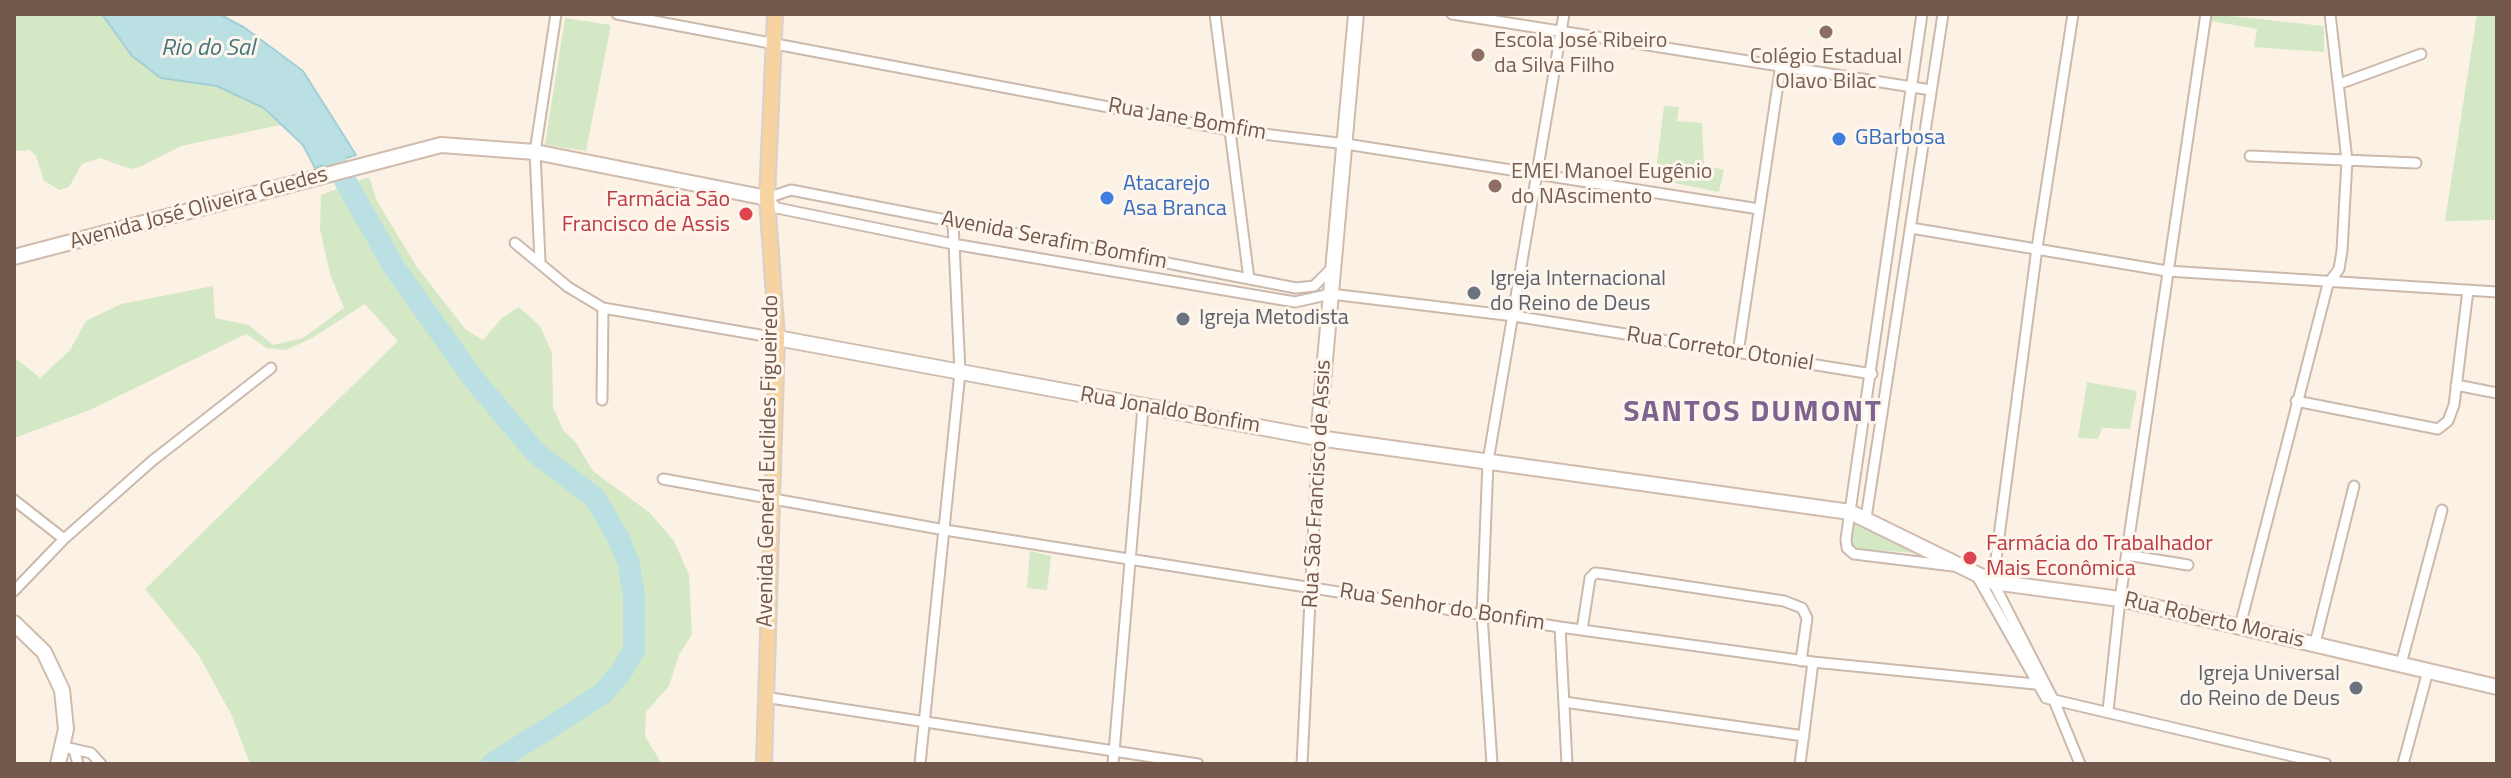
<!DOCTYPE html>
<html>
<head>
<meta charset="utf-8">
<style>
	body { margin:0 }
	#map { position:relative; width:2511px; height:778px; overflow:hidden; background:#fbf2e5; font-family:"Titillium Web",sans-serif }
	canvas { display:block }
	.frame { position:absolute; inset:0; border:16px solid #73584c; pointer-events:none }
</style>
</head>
<body>
<div id="map">
<canvas width="2511" height="778"></canvas>
<div class="frame"></div>
</div>
<script>
const ctx = document.querySelector('canvas').getContext('2d');
ctx.lineJoin = 'round';
function fill(path, color) { ctx.fillStyle = color; ctx.fill(path, 'evenodd'); }
const poly = rows => new Path2D(rows.map(r => 'M' + r).join(''));
function trace(path, color, width, dash) { ctx.strokeStyle = color; ctx.lineWidth = width; ctx.lineCap = dash ? 'butt' : 'round'; ctx.setLineDash(dash || []); ctx.stroke(path); }
function write(font, color, halo, rows, align = 'center') {
  ctx.font = font + ' "Titillium Web",sans-serif'; ctx.lineWidth = 6; ctx.setLineDash([]); ctx.textBaseline = 'middle'; ctx.strokeStyle = halo; ctx.fillStyle = color; for (const [text, x, y, turn = 0] of rows) {
    ctx.save(); ctx.translate(x, y); ctx.rotate((+turn || 0) * Math.PI / 180); ctx.textAlign = isNaN(turn) ? turn : align; if (halo) ctx.strokeText(text, 0, 0); ctx.fillText(text, 0, 0); ctx.restore();
  }
}
fill(poly([
	[14,14,102,14,132,56,161,77,217,86,264,108,285,124,181,146,140,167,131,169,100,158,82,164,69,187,60,190,44,181,36,156,30,150,14,151],
	[2212,14,2324,26,2324,52,2254,47,2257,29,2211,21],
	[2477,14,2497,14,2497,220,2445,221],
	[565,18,611,25,586,151,545,145],
	[1664,106,1679,107,1677,121,1702,123,1704,165,1724,170,1719,192,1655,179],
	[369,177,377,201,417,267,466,330,483,340,502,318,519,307,540,326,552,353,553,407,563,430,576,443,593,471,650,513,674,541,689,575,692,634,679,655,669,686,646,712,645,736,662,764,250,764,232,716,198,654,145,589,398,341,365,304,312,338,286,350,267,348,246,334,90,410,14,438,14,357,40,378,70,350,86,321,121,304,213,286,215,318,249,325,273,345,303,338,344,308,330,274,320,229,321,195],
	[2087,382,2137,391,2130,429,2102,428,2098,439,2078,438],
	[1851,516,1919,553,1856,549,1850,544],
	[1030,551,1051,556,1047,590,1027,588]
]), '#d4e8c5');
const water = poly([
	[102,14,219,14,245,28,303,71,356,155,315,168,303,145,264,108,217,86,161,78,132,56,102,14]
]);
fill(water, '#bbe0e4');
trace(water, '#a1cfd5', 2);
trace(poly([
	[321,138,394,267,472,377,535,452,595,498,619,539,629,564,634,597,634,650,622,671,602,694,492,764]
]), '#bbe0e4', 22);
const street = poly([
	[617,14,1230,130,1346,144,1759,209],
	[1215,14,1249,279],
	[1452,14,1931,90],
	[1922,14,1846,539,1847,548,1854,554,1953,566],
	[2073,14,2037,248,1993,582,2055,703,2080,764],
	[2339,84,2421,54],
	[2250,156,2416,163],
	[1911,228,2167,271,2497,292],
	[515,243,568,287,603,308,777,338],
	[540,261,535,152,556,14],
	[1332,268,1314,286,1296,288,791,190,767,198,777,208,953,244,1295,302,1331,294,1514,316,1872,374],
	[1738,353,1781,64],
	[2456,385,2497,393],
	[602,400,603,308],
	[2296,401,2438,429,2448,421,2454,405,2468,290],
	[663,479,945,530,1560,627,1813,662,2035,684],
	[14,500,64,539],
	[1866,518,1943,14],
	[2127,555,2188,565],
	[1977,576,2046,698,2326,764],
	[14,591,64,539,152,461,271,368],
	[2240,626,2328,284,2339,269,2342,251,2347,160,2330,14],
	[1560,627,1567,764],
	[1582,630,1590,578,1595,573,1604,574,1784,601,1802,608,1807,618,1801,661],
	[2315,643,2354,486],
	[2401,664,2442,510],
	[764,697,1198,764],
	[1564,702,1804,736],
	[2108,711,2120,599,2206,14],
	[64,747,91,753,101,764],
	[74,749,78,764],
	[920,764,960,372,953,222],
	[1113,764,1143,407],
	[1302,764,1318,438],
	[1492,764,1482,615,1488,461,1564,14],
	[1800,764,1813,662],
	[2403,764,2428,671]
]);
const secondary = poly([
	[14,257,441,145,535,152,767,198],
	[777,338,1318,438,1850,512,1993,582,2120,599,2497,687],
	[1318,438,1356,14],
	[14,623,44,652,62,690,66,729,58,764]
]);
const primary = poly([
	[764,764,777,338,767,198,775,14]
]);
trace(street, '#ccb9ac', 13);
trace(secondary, '#d1bbad', 18);
trace(primary, '#d8d0cd', 18);
trace(street, '#fff', 9);
trace(secondary, '#fff', 14);
trace(primary, '#f7d3a1', 14);
for (const [x, y, r, color] of [
	[1826,32,8,"#8d6e63"],
	[1478,55,8,"#8d6e63"],
	[1839,139,8,"#3f7fe0"],
	[1495,186,8,"#8d6e63"],
	[1107,198,8,"#3f7fe0"],
	[746,214,8,"#e0444e"],
	[1474,293,8,"#6b7280"],
	[1183,319,8,"#6b7280"],
	[1970,558,8,"#e0444e"],
	[2356,688,8,"#6b7280"]
]) { const dot = new Path2D(); dot.arc(x, y, r, 0, 2 * Math.PI); ctx.fillStyle = color; ctx.fill(dot); trace(dot, '#fef6ec', 3); }
write('22px', '#785e54', '#fef6ec', [
	["Escola José Ribeiro",1494,42],
	["da Silva Filho",1494,67],
	["Colégio Estadual",1826,58,"center"],
	["Olavo Bilac",1826,83,"center"],
	["EMEI Manoel Eugênio",1511,173],
	["do NAscimento",1511,198]
], 'left');
write('22px', '#73584c', '#fef6ec', [
	["Rua Jane Bomfim",1187,120,10],
	["Avenida José Oliveira Guedes",199,209,-15],
	["Avenida Serafim Bomfim",1054,241,11],
	["Rua Corretor Otoniel",1720,350,9],
	["Rua Jonaldo Bonfim",1170,411,10],
	["Avenida General Euclides Figueiredo",769,461,-89],
	["Rua São Francisco de Assis",1318,484,-87],
	["Rua Senhor do Bonfim",1442,608,9],
	["Rua Roberto Morais",2214,621,13]
]);
write('22px', '#366cbe', '#fef6ec', [
	["GBarbosa",1855,139],
	["Atacarejo",1123,185],
	["Asa Branca",1123,210]
], 'left');
write('22px', '#be3a42', '#fef6ec', [
	["Farmácia São",730,201],
	["Francisco de Assis",730,226],
	["Farmácia do Trabalhador",1986,545,"left"],
	["Mais Econômica",1986,570,"left"]
], 'right');
write('22px', '#5b616d', '#fef6ec', [
	["Igreja Internacional",1490,280],
	["do Reino de Deus",1490,305],
	["Igreja Metodista",1199,319],
	["Igreja Universal",2340,675,"right"],
	["do Reino de Deus",2340,700,"right"]
], 'left');
write('italic 24px', '#43777f', '#fef6ec', [
	["Rio do Sal",208,49]
]);
ctx.letterSpacing = '2px';
write('bold 30px', '#7f638f', '#fef6ec', [
	["SANTOS DUMONT",1753,414]
]);
ctx.letterSpacing = '0px';
</script>
</body>
</html>
